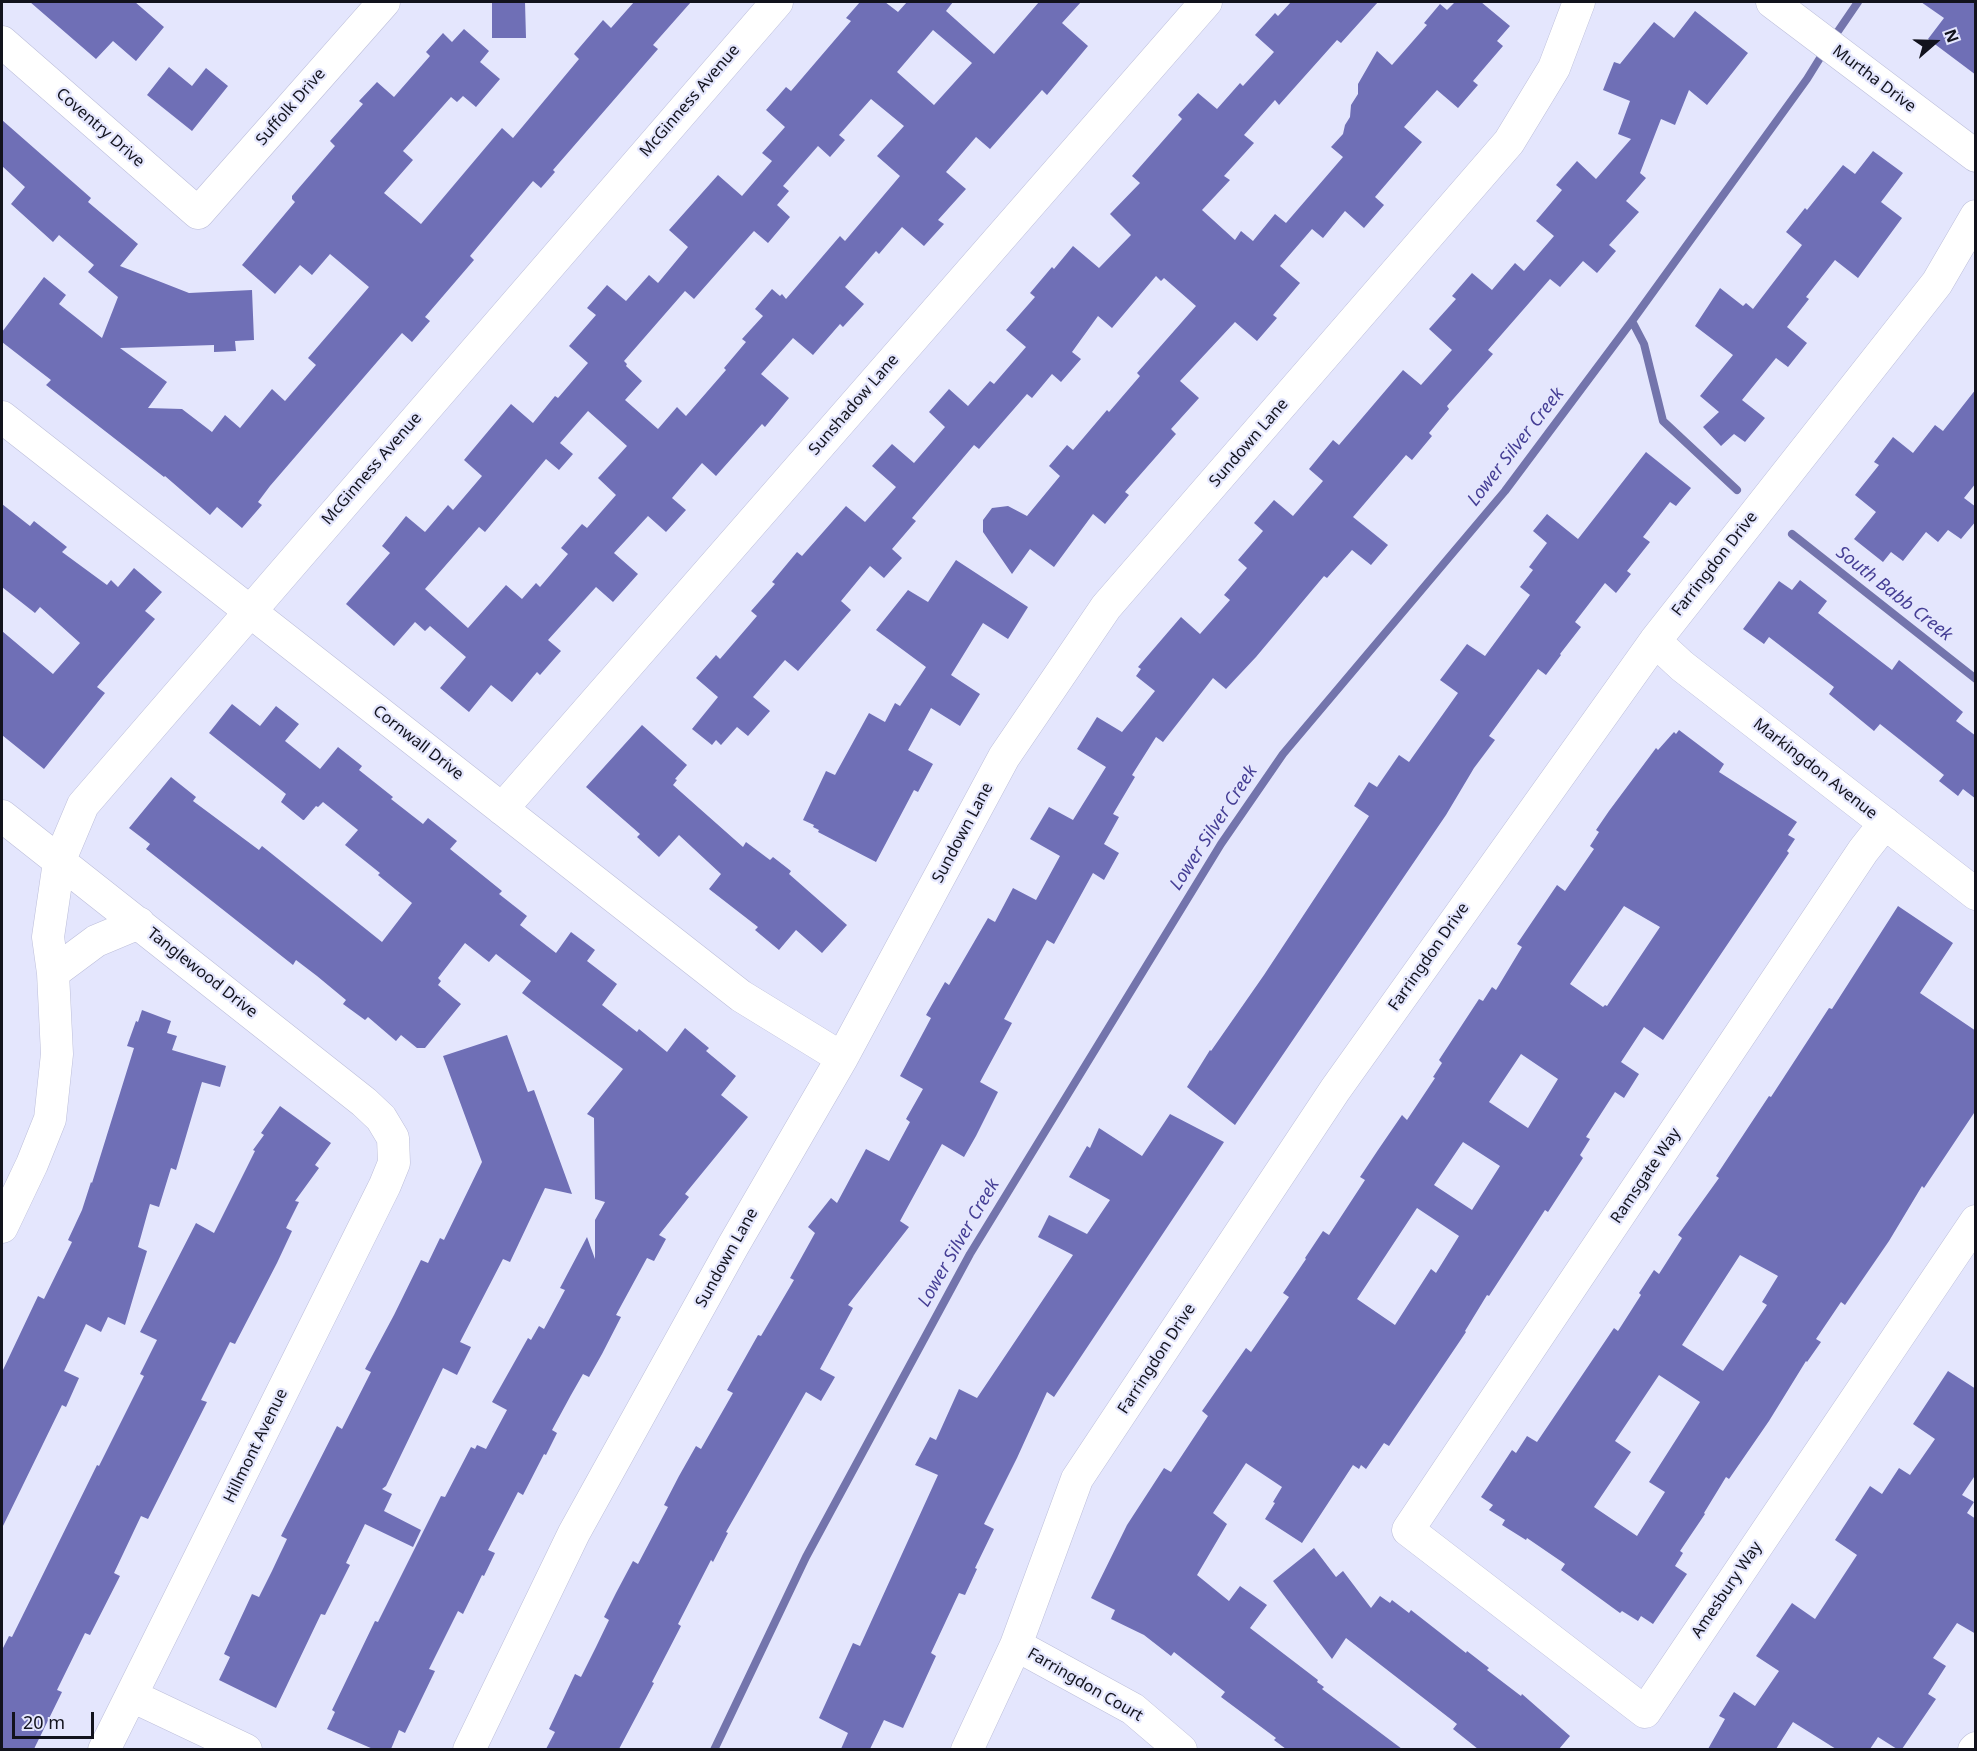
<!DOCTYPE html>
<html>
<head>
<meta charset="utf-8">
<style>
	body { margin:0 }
	#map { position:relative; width:1977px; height:1751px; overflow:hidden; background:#e4e6fd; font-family:"Noto Sans",sans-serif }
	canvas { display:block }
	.frame { position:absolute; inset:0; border:3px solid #12131d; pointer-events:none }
	.north { position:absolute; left:1905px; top:12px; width:60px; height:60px; -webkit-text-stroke:4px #e4e6fd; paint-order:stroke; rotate:70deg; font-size:16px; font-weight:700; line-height:24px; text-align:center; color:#12131d }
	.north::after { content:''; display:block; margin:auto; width:21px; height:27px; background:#12131d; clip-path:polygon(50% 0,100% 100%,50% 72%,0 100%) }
	.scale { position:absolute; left:12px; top:1712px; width:82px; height:27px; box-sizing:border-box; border:3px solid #12131d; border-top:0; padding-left:8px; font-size:18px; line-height:21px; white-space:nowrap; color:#12131d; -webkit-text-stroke:4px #e4e6fd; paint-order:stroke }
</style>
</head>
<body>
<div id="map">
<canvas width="1977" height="1751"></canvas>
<div class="frame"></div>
<div class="north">N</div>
<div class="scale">20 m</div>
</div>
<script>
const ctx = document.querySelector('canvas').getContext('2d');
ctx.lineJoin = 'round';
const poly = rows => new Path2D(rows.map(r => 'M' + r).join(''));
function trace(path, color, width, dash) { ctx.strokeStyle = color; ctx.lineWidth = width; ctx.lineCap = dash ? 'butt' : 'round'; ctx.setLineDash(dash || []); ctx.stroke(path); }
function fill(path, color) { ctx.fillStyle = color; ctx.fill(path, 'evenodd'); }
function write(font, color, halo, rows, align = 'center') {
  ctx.font = font + ' "Noto Sans",sans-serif'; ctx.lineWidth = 4.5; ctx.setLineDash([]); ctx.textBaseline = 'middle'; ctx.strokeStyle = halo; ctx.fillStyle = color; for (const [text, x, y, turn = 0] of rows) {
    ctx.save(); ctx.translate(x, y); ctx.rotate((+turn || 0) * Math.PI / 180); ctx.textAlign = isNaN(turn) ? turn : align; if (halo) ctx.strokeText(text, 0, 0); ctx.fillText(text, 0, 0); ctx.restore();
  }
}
trace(poly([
	[1832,40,1858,2],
	[1632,321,1644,344,1663,421,1737,490],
	[1792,534,1976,679],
	[714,1750,806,1557,970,1254,1221,844,1283,754,1505,491,1632,321,1807,79,1825,50]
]), '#7374ac', 8);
fill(poly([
	[30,2,135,2,164,27,136,61,113,41,96,59],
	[492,2,525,2,526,38,492,38],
	[634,2,691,2,653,45,658,49,553,170,555,172,541,188,533,181,470,256,474,260,425,317,430,321,412,342,402,333,270,486,258,502,262,505,242,528,217,507,210,515,165,476,164,477,46,385,51,380,2,342,2,332,44,277,66,295,59,304,102,338,118,297,88,272,94,265,59,235,53,242,11,204,25,187,2,166,2,120,91,198,88,202,138,244,120,266,189,293,252,290,254,340,235,341,236,351,214,352,214,345,120,348,167,382,148,408,182,409,212,432,225,415,240,428,272,389,285,401,316,365,308,358,369,287,330,254,312,275,300,265,275,294,242,265,295,202,292,199,292,196,335,146,330,141,363,104,359,101,377,82,394,97,430,56,426,52,443,33,452,42,464,29,489,51,480,62,500,79,476,107,463,96,457,102,451,97,403,151,413,160,384,193,421,224,502,128,513,138,579,59,574,54,603,20,611,28],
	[860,2,885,2,898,12,907,2,953,2,946,11,994,54,1039,2,1081,2,1062,23,1088,46,1047,95,1042,90,990,149,976,137,946,172,966,189,938,220,944,224,924,246,902,227,879,254,876,251,845,287,864,304,843,327,840,324,813,355,793,338,761,374,789,398,765,427,762,424,716,476,702,463,672,498,686,510,666,532,648,516,614,553,638,574,613,602,596,587,548,640,561,651,540,675,537,672,512,702,491,685,469,712,440,688,466,657,430,626,425,631,415,622,394,646,346,604,390,553,382,546,406,516,425,532,448,505,453,510,482,476,464,460,511,404,533,423,555,396,558,398,588,363,569,346,596,315,587,308,607,285,626,301,649,275,658,283,688,247,669,230,718,175,742,196,772,161,762,153,785,127,766,110,786,87,791,91,851,21,846,18],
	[933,30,972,63,934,105,897,72],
	[871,99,904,126,877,156,900,176,845,241,840,236,786,299,782,294,780,296,772,289,755,309,763,316,742,339,746,342,724,368,726,370,686,416,677,407,658,429,625,400,642,381,626,366,627,364,624,361,685,291,694,299,754,231,768,243,790,217,777,205,789,191,783,186,818,146,830,157,845,140,839,135],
	[588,411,627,446,598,478,616,495,587,528,582,524,561,548,568,554,540,587,536,583,522,599,506,585,468,628,425,589,479,527,485,532,546,459,559,470,573,454,560,443],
	[1291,2,1378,2,1341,43,1337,40,1279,105,1275,100,1244,135,1254,143,1224,176,1230,180,1202,210,1235,240,1241,231,1253,241,1275,214,1286,223,1343,157,1331,147,1343,134,1345,125,1350,117,1351,105,1358,94,1358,84,1377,51,1392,65,1427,25,1424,23,1440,4,1447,10,1455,2,1481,2,1510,26,1497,41,1503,46,1473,81,1478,85,1458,108,1437,90,1404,127,1422,142,1375,197,1384,205,1364,228,1345,211,1323,238,1312,229,1280,266,1300,283,1273,315,1277,318,1257,341,1235,322,1180,381,1199,398,1171,429,1176,434,1125,492,1129,495,1105,524,1093,514,1054,567,1030,549,1012,574,983,532,983,520,992,508,1008,506,1027,516,1060,476,1049,466,1067,445,1073,450,1107,410,1109,412,1140,376,1137,373,1196,306,1164,278,1161,281,1156,276,1112,328,1098,316,1072,352,1081,359,1061,382,1052,374,1032,398,1027,394,979,449,974,445,912,518,916,521,892,549,902,558,884,578,870,566,841,601,851,610,798,671,785,660,753,697,770,711,748,736,737,727,721,745,716,740,712,745,692,729,718,697,696,678,716,655,720,659,757,616,751,611,775,584,772,582,797,552,802,556,846,506,865,522,896,487,872,466,892,444,914,463,945,427,929,412,949,389,968,406,990,381,994,384,1026,347,1006,330,1035,297,1030,293,1052,267,1054,269,1073,246,1099,268,1131,235,1110,214,1140,183,1132,176,1182,119,1178,115,1198,93,1217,109,1240,83,1243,86,1274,52,1255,35,1275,13,1278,16],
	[1921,2,1976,2,1976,75,1928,39,1944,18],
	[1695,11,1748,53,1707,105,1689,90,1675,125,1661,119,1640,173,1646,178,1626,201,1639,212,1609,245,1616,251,1597,273,1583,261,1560,287,1550,279,1488,350,1493,354,1447,406,1449,409,1429,433,1432,436,1412,460,1406,455,1353,517,1388,545,1371,565,1352,550,1327,578,1324,576,1256,657,1226,689,1213,678,1163,742,1156,737,1132,775,1135,777,1113,814,1119,817,1104,844,1119,853,1104,880,1093,873,1054,944,1047,940,1004,1019,1012,1023,980,1082,998,1092,976,1136,964,1157,942,1144,900,1221,909,1227,848,1305,853,1308,820,1369,835,1377,821,1401,806,1392,726,1532,728,1533,713,1562,711,1560,678,1624,681,1626,652,1682,654,1683,619,1749,546,1749,555,1732,549,1729,575,1674,581,1677,596,1647,609,1620,604,1617,616,1593,633,1561,638,1564,668,1507,664,1505,679,1476,696,1446,701,1449,733,1393,727,1390,758,1335,761,1336,794,1280,790,1278,815,1233,808,1227,831,1198,837,1203,866,1149,889,1161,910,1122,906,1119,923,1089,900,1076,931,1018,926,1015,945,982,949,985,988,918,995,922,1013,888,1036,900,1060,856,1030,839,1049,807,1073,820,1106,767,1077,749,1097,717,1122,732,1155,691,1136,676,1141,669,1138,667,1181,617,1200,634,1230,600,1224,595,1247,568,1238,560,1263,531,1254,523,1274,500,1293,516,1323,481,1309,469,1333,440,1339,445,1403,370,1421,385,1452,350,1429,329,1456,299,1452,296,1472,273,1492,290,1515,263,1524,271,1554,236,1536,221,1562,190,1556,185,1577,161,1596,179,1631,139,1618,134,1630,101,1603,90,1614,62,1620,64,1654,22,1674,38],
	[169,67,192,86,206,68,228,86,192,131,147,95],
	[1873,151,1903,173,1881,202,1902,218,1858,278,1835,260,1806,297,1809,299,1787,327,1807,343,1788,367,1776,358,1742,400,1765,418,1745,442,1734,434,1721,446,1703,427,1719,412,1700,396,1733,355,1695,326,1720,288,1743,306,1746,303,1753,309,1802,245,1786,232,1805,208,1807,210,1843,165,1855,174],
	[1976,389,1976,483,1964,498,1976,507,1976,521,1961,539,1948,530,1938,542,1926,532,1903,561,1891,552,1883,562,1854,539,1876,512,1855,495,1879,465,1874,462,1893,437,1913,453,1935,425,1943,431],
	[1646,452,1691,488,1676,506,1670,502,1643,537,1650,542,1627,571,1631,574,1616,593,1605,583,1575,622,1581,627,1560,654,1561,655,1546,675,1538,669,1489,736,1495,740,1474,768,1446,815,1235,1125,1187,1087,1210,1050,1211,1051,1264,975,1369,816,1354,806,1369,782,1377,787,1399,755,1409,762,1458,693,1440,680,1467,644,1485,656,1530,595,1520,587,1533,570,1529,567,1547,543,1533,531,1547,514,1578,539],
	[2,504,30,526,34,521,67,547,62,552,107,585,111,580,118,587,134,568,162,592,145,611,155,619,97,687,105,693,44,769,2,735,2,631,53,674,80,643,40,607,35,613,2,587],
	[956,560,1028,607,1008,639,983,623,951,675,980,694,960,726,931,708,908,750,933,764,918,792,914,790,876,862,818,832,819,830,813,827,814,825,803,820,826,771,835,775,869,713,885,722,895,703,900,706,926,667,876,630,908,590,928,602],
	[1800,580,1827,601,1818,613,1892,670,1899,660,1963,712,1956,721,1976,736,1976,799,1963,789,1958,796,1939,781,1944,775,1899,739,1880,724,1874,731,1829,694,1834,687,1769,637,1764,644,1743,629,1779,581,1792,590],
	[232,704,260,726,276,706,299,724,285,741,320,769,338,747,362,766,359,770,393,797,391,799,423,824,428,818,457,841,450,849,502,891,499,894,527,916,520,925,556,953,571,932,595,950,587,961,617,984,602,1005,637,1032,639,1029,667,1052,685,1028,709,1048,706,1051,736,1076,721,1095,748,1117,685,1194,689,1197,659,1235,666,1239,654,1261,647,1258,616,1315,621,1317,602,1354,589,1377,583,1374,571,1395,552,1430,557,1433,546,1455,544,1454,523,1495,518,1492,488,1550,495,1553,484,1576,482,1575,463,1614,458,1611,429,1669,435,1671,405,1733,399,1730,391,1749,373,1749,327,1729,335,1712,332,1710,375,1621,378,1622,441,1496,445,1497,471,1447,475,1449,477,1445,486,1449,507,1410,492,1402,528,1338,531,1340,539,1326,544,1329,565,1290,560,1288,587,1237,595,1259,595,1220,605,1202,595,1199,594,1118,587,1114,623,1069,522,993,531,981,496,954,489,962,465,943,438,978,441,981,438,985,461,1004,425,1048,417,1048,401,1035,396,1041,368,1017,365,1020,343,1004,346,1000,317,976,296,960,293,965,146,849,150,844,129,828,171,777,196,797,193,801,259,850,262,846,382,942,412,903,378,875,380,873,345,845,358,830,323,802,318,807,316,806,304,820,303,820,281,802,286,794,209,733],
	[642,725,687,765,675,779,677,780,673,785,743,847,746,842,770,860,773,857,791,871,789,874,847,925,822,953,796,930,779,950,755,930,758,927,709,889,721,874,679,835,659,857,637,837,640,834,586,787],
	[1679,730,1724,764,1719,772,1797,822,1788,835,1795,839,1787,851,1789,853,1663,1040,1644,1027,1621,1062,1639,1074,1624,1098,1615,1092,1586,1137,1590,1139,1580,1155,1583,1158,1548,1212,1545,1210,1489,1296,1487,1295,1465,1331,1466,1332,1389,1446,1384,1443,1366,1469,1361,1465,1359,1469,1353,1465,1302,1543,1265,1519,1275,1503,1273,1502,1282,1487,1246,1463,1213,1513,1227,1524,1197,1575,1229,1601,1240,1586,1267,1605,1250,1628,1318,1680,1317,1682,1324,1687,1322,1689,1402,1749,1286,1749,1274,1740,1276,1738,1221,1697,1225,1692,1174,1652,1171,1656,1144,1635,1111,1619,1115,1610,1091,1598,1127,1525,1164,1468,1171,1472,1208,1416,1202,1411,1246,1348,1251,1352,1289,1297,1283,1293,1306,1259,1305,1258,1323,1231,1329,1235,1365,1180,1360,1177,1378,1150,1402,1115,1407,1120,1435,1078,1433,1077,1442,1063,1439,1060,1479,999,1483,1001,1492,987,1496,990,1522,947,1517,944,1557,885,1565,891,1594,849,1590,846,1599,832,1596,830,1609,811,1656,748,1658,750,1674,732,1676,734],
	[1624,906,1660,927,1607,1006,1605,1005,1603,1007,1570,984],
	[1521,1054,1558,1079,1528,1128,1489,1102],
	[1463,1142,1500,1166,1472,1210,1434,1185],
	[1417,1208,1459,1236,1436,1273,1431,1269,1395,1325,1357,1299],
	[1898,906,1953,943,1920,993,1976,1031,1976,1110,1924,1188,1922,1186,1889,1241,1845,1305,1841,1302,1816,1339,1821,1342,1807,1362,1806,1361,1769,1421,1729,1479,1726,1477,1704,1513,1705,1514,1680,1551,1683,1553,1675,1566,1687,1574,1653,1624,1641,1616,1638,1621,1622,1611,1620,1613,1561,1570,1565,1564,1527,1538,1526,1540,1502,1525,1505,1520,1489,1510,1493,1505,1481,1497,1512,1450,1516,1453,1527,1436,1537,1442,1614,1328,1618,1331,1641,1295,1639,1293,1654,1270,1659,1274,1682,1238,1678,1235,1719,1178,1716,1176,1769,1096,1771,1097,1829,1008,1832,1009],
	[1740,1255,1778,1276,1762,1302,1767,1305,1723,1371,1682,1345],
	[1659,1375,1700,1402,1649,1482,1665,1492,1637,1536,1594,1507,1631,1452,1615,1441],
	[142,1010,171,1021,167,1033,177,1036,172,1050,226,1066,220,1087,202,1082,176,1170,171,1168,159,1207,150,1204,138,1247,147,1251,125,1325,108,1317,101,1332,86,1324,64,1371,79,1378,66,1407,62,1405,2,1528,2,1372,38,1296,44,1299,72,1242,68,1240,82,1210,91,1182,92,1183,134,1048,127,1046,136,1021,138,1022],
	[507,1035,528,1092,534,1090,572,1194,545,1188,510,1262,503,1259,460,1342,471,1347,457,1375,443,1368,386,1486,382,1489,392,1494,384,1511,421,1530,413,1547,365,1524,346,1563,350,1565,325,1615,321,1614,276,1708,219,1680,230,1657,224,1654,252,1594,259,1597,272,1571,287,1539,281,1536,337,1426,342,1429,371,1372,365,1369,394,1315,421,1260,428,1263,440,1238,444,1240,482,1162,443,1056],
	[280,1106,331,1143,315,1165,319,1168,295,1201,299,1202,286,1228,292,1231,277,1263,235,1344,230,1342,201,1400,207,1402,148,1519,141,1516,114,1573,120,1576,90,1635,85,1633,57,1690,62,1692,34,1749,2,1749,2,1650,9,1636,12,1637,97,1465,99,1466,144,1376,140,1374,157,1340,140,1332,196,1223,214,1233,255,1151,253,1150,264,1135,261,1133],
	[1170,1114,1224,1142,1054,1397,1047,1392,1017,1458,984,1524,994,1529,975,1568,977,1569,965,1595,959,1593,931,1653,936,1656,903,1728,884,1720,870,1749,841,1749,848,1733,819,1718,853,1643,860,1646,938,1475,915,1465,930,1437,936,1440,959,1389,977,1398,1073,1255,1038,1237,1049,1215,1087,1234,1110,1200,1069,1177,1087,1146,1090,1148,1099,1128,1142,1156],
	[1948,1371,1976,1389,1976,1474,1962,1495,1974,1502,1967,1513,1976,1519,1976,1634,1957,1623,1933,1658,1946,1666,1928,1694,1936,1699,1902,1749,1897,1749,1878,1737,1870,1749,1836,1749,1793,1722,1776,1749,1708,1749,1725,1719,1719,1716,1734,1692,1755,1706,1779,1671,1756,1656,1792,1603,1815,1619,1857,1555,1835,1540,1870,1486,1882,1494,1899,1468,1910,1475,1935,1439,1913,1424],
	[1314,1548,1336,1577,1343,1571,1371,1608,1380,1596,1390,1603,1392,1600,1409,1613,1411,1610,1466,1653,1467,1651,1489,1668,1487,1670,1521,1696,1522,1694,1570,1736,1559,1749,1478,1749,1453,1729,1457,1724,1346,1638,1332,1659,1273,1581]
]), '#6f6fb6');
const minor = poly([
	[1772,2,1976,156],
	[2,42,198,213,384,2],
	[2,417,741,996,842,1058],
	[1655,641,1682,666,1976,894],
	[502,809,1206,2],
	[2,816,364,1102,381,1118,393,1138,394,1163,385,1185,104,1750],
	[1885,823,1863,851,1408,1530,1645,1712,1976,1221],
	[53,973,96,941,139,923],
	[2,1227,32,1164,50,1119,57,1054,53,973,48,937,59,862,83,805,777,2],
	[1016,1645,1133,1709,1181,1750],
	[132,1696,246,1750],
	[469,1750,574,1533,733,1246,842,1058,1004,757,1106,607,1509,142,1554,68,1579,2],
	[967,1750,1016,1645,1077,1479,1335,1090,1655,641,1937,283,1976,216],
	[1974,1750,1976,1748]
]);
trace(minor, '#bcbeda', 33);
trace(minor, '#fff', 32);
write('16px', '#12131d', '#e4e6fd', [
	["Murtha Drive",1874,79,37],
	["McGinness Avenue",690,101,-49],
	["Suffolk Drive",291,107,-49],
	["Coventry Drive",100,128,41],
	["Sunshadow Lane",854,405,-49],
	["Sundown Lane",1249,443,-49],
	["McGinness Avenue",372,469,-49],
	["Farringdon Drive",1715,564,-52],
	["Cornwall Drive",418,743,38],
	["Markingdon Avenue",1815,769,38],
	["Sundown Lane",963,833,-62],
	["Farringdon Drive",1429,957,-55],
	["Tanglewood Drive",202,973,38],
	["Ramsgate Way",1646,1176,-56],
	["Sundown Lane",727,1258,-61],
	["Farringdon Drive",1157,1359,-57],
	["Hillmont Avenue",256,1446,-64],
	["Amesbury Way",1727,1590,-56],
	["Farringdon Court",1085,1685,30]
]);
write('italic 18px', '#453e95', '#e4e6fd', [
	["Lower Silver Creek",1516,447,-52],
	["South Babb Creek",1894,594,38],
	["Lower Silver Creek",1214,828,-57],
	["Lower Silver Creek",959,1243,-60]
]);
</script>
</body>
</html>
